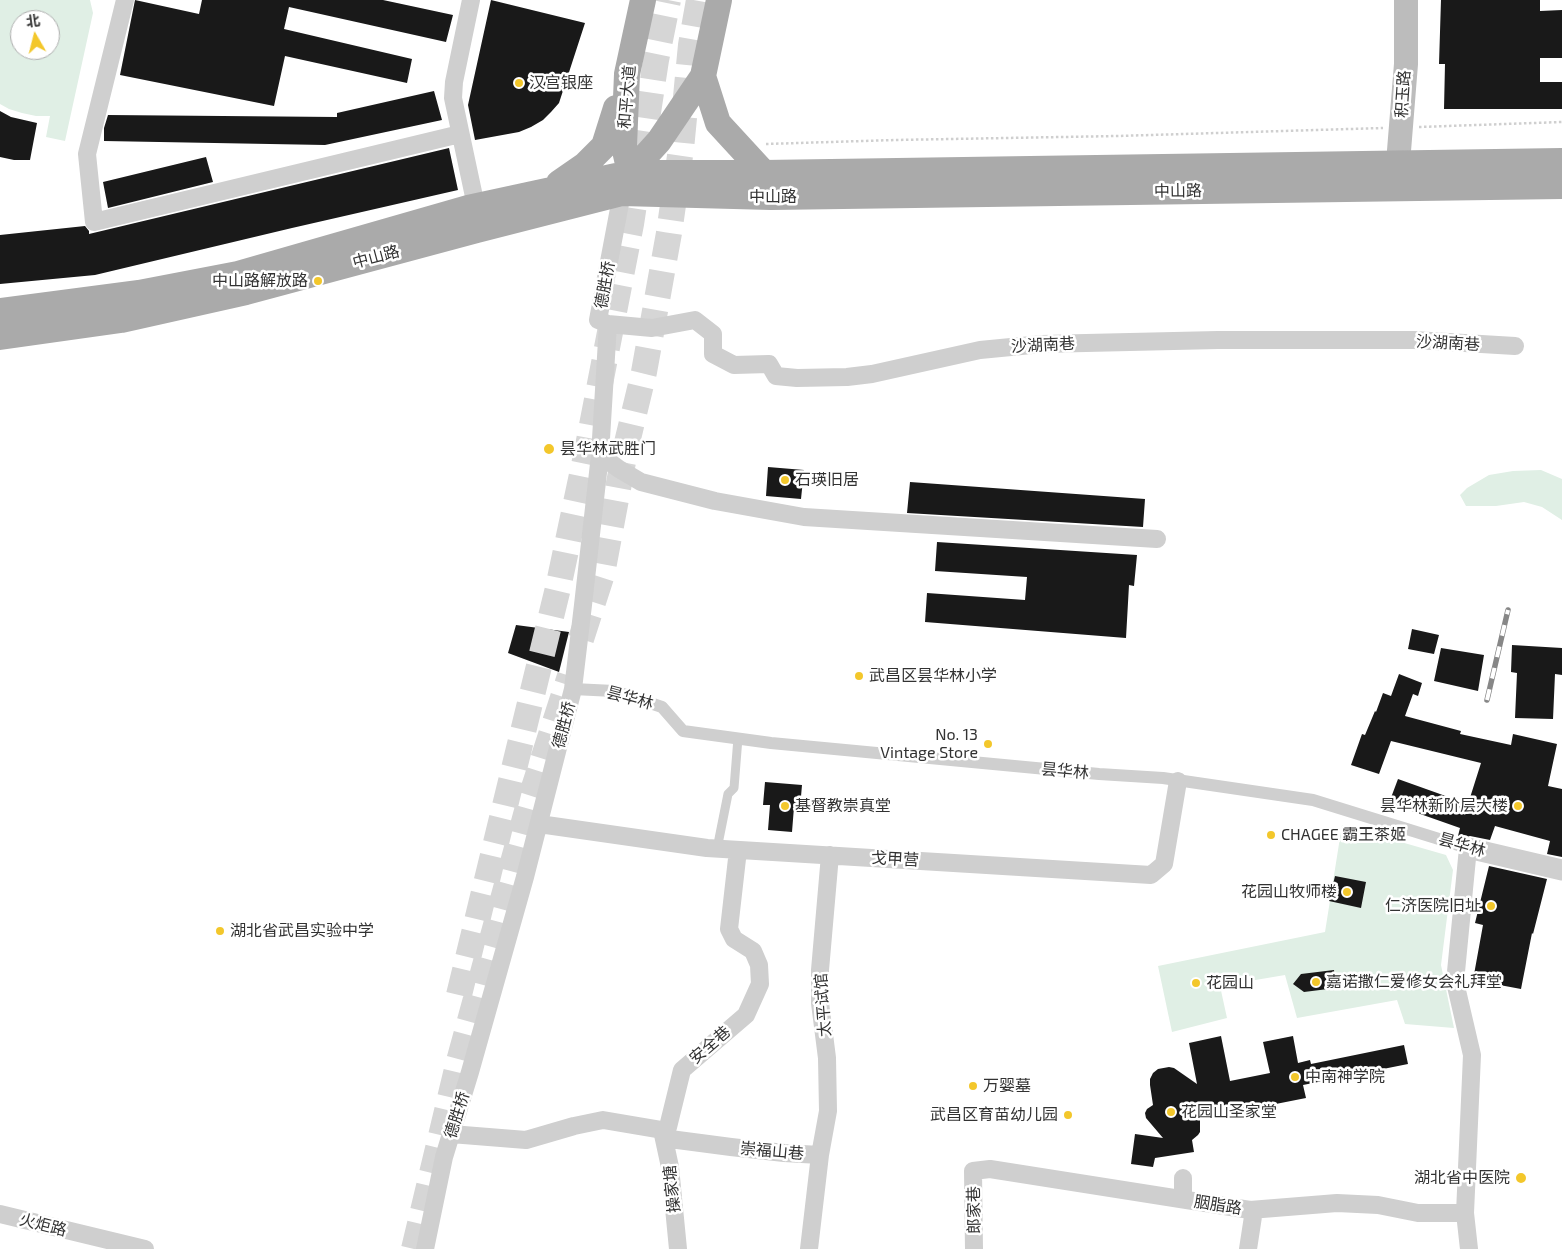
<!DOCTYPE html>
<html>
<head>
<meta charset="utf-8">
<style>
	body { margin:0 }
	#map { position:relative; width:1562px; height:1249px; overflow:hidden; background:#fff; font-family:"Exo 2","Noto Sans SC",sans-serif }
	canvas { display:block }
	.north { position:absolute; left:10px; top:10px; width:50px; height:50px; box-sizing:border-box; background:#fff; border:1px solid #adadad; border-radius:50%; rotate:352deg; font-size:14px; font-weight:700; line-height:20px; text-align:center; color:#323232 }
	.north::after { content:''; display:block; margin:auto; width:18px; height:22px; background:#f3c72b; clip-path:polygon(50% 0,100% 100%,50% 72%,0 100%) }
</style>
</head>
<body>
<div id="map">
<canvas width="1562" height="1249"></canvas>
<div class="north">北</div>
</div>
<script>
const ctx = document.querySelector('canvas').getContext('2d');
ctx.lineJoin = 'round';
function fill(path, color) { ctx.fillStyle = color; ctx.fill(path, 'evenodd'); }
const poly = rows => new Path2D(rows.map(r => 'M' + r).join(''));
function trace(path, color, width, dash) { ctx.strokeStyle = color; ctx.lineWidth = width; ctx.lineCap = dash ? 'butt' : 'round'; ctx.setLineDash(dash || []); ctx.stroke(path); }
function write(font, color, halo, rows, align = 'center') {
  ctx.font = font + ' "Exo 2","Noto Sans SC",sans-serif'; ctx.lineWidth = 5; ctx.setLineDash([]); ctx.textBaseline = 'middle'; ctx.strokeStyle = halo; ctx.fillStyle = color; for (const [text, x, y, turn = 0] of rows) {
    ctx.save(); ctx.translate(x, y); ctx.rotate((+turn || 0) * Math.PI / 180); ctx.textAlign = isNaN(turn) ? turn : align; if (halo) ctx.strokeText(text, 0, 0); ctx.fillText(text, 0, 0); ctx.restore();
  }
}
fill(poly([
	[0,0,90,0,93,13,65,141,46,137,50,116,36,116,22,113,9,109,0,104],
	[20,20,50,20,50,50,20,50],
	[1541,470,1562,479,1562,520,1542,507,1524,502,1496,506,1466,506,1460,495,1467,488,1489,475,1513,471],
	[1342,825,1446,855,1453,870,1441,965,1454,1028,1405,1024,1397,1000,1297,1018,1285,975,1220,986,1227,1018,1172,1032,1158,966,1325,932]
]), '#e0efe5');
fill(poly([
	[135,0,199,14,202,0,383,0,453,15,446,42,289,7,284,29,412,59,407,83,285,56,274,106,120,75],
	[491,0,585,23,559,103,551,112,543,120,531,127,519,132,475,140,468,105],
	[1441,0,1540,0,1540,11,1562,10,1562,58,1540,58,1540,82,1562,82,1562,109,1444,109,1445,64,1439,64],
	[434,91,442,120,325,145,104,141,104,128,108,115,337,117,337,113],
	[0,111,11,117,37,123,30,160,14,160,0,157],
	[449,148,458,190,292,228,95,275,0,284,0,235,85,226,89,231,89,234],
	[206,157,213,182,108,208,103,182],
	[768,467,804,470,801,499,766,496],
	[910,482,1145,499,1143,527,907,513],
	[937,542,1137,555,1134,586,1129,585,1126,638,925,622,927,593,1025,600,1027,577,935,571],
	[516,625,569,632,559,672,508,653],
	[1412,629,1439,635,1434,654,1408,649],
	[1512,645,1562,648,1562,675,1555,674,1553,719,1515,718,1517,673,1511,672],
	[1441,648,1484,655,1478,691,1434,681],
	[1399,674,1422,683,1418,696,1413,694,1405,716,1461,731,1460,734,1511,745,1513,734,1557,744,1548,786,1562,789,1562,857,1547,854,1550,841,1495,826,1490,840,1470,836,1462,838,1458,836,1460,828,1389,803,1398,779,1468,804,1481,763,1391,741,1379,774,1351,765,1362,734,1365,735,1375,711,1376,712,1383,693,1391,696],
	[765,782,802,785,800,808,794,807,792,832,768,830,770,805,763,805],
	[1489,866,1547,879,1533,934,1532,933,1521,989,1473,980,1483,925,1475,923],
	[1335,876,1366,882,1361,908,1329,901],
	[1334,970,1336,988,1304,992,1293,984,1301,974],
	[1221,1036,1230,1081,1270,1073,1263,1042,1293,1036,1298,1063,1310,1060,1311,1064,1404,1045,1408,1064,1303,1085,1306,1098,1200,1119,1200,1132,1198,1135,1192,1140,1194,1152,1155,1158,1153,1167,1131,1164,1135,1134,1163,1138,1146,1118,1145,1113,1147,1109,1153,1105,1150,1085,1150,1079,1153,1073,1158,1069,1169,1067,1174,1068,1197,1084,1189,1043]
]), '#191919');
trace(poly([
	[581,639,602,574,625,451,644,372,669,233,681,149,691,45,699,0],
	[459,995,558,588,587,451,631,224,656,60,668,0],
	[414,1249,458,1065,530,800,570,676]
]), '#d6d6d6', 26, [26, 13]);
trace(poly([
	[1419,127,1562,122],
	[766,144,895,140,1117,136,1383,128]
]), '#cfcfcf', 2.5, [2.5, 2.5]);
trace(poly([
	[717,849,728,794,734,788,738,738]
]), '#cfcfcf', 9);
trace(poly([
	[573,689,614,691,662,707,683,731,771,743,1099,774,1163,778,1313,800,1468,848]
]), '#cfcfcf', 12);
trace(poly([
	[125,0,87,154,94,222,460,134],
	[471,0,454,82,453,98,476,206],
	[608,324,652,328,695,320,713,334,713,354,734,365,769,364,776,376,797,378,847,377,872,374,980,350,1042,344,1218,340,1414,340,1515,346],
	[600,455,619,469,641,482,715,501,804,517,1157,539],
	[539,824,707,848,1151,875,1164,864,1178,781],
	[1468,848,1455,982,1472,1055,1465,1213,1469,1249],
	[662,1130,670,1139,731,1147,784,1153,820,1155,809,1249],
	[662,1130,670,1167,678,1249],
	[451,1134,526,1140,574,1126,603,1120,662,1130,668,1127,682,1070,746,1015,760,984,759,965,753,951,734,939,729,929,738,850],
	[820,1155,828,1111,827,1058,820,1003,820,970,830,855],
	[1183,1193,1183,1178],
	[0,1214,145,1249],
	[425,1249,444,1157,470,1072,525,877,573,689,583,605,600,455,608,324,598,320,622,193],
	[974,1249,973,1171,990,1169,1250,1210,1337,1203,1378,1205,1418,1213,1465,1213],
	[1248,1249,1254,1210]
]), '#cfcfcf', 18);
trace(poly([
	[1468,848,1562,870]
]), '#cfcfcf', 21);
trace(poly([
	[1399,183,1398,163,1406,64,1406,0]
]), '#bcbcbc', 24);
trace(poly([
	[719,0,703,76,718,123,764,173],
	[630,173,659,141,703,76],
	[559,183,585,165,604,146,616,108],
	[624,188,630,173,624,146,627,74,643,0],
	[0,311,139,293,238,274,468,208,630,173,764,173,1562,161],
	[0,337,121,320,246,292,477,230,622,193,771,197,1562,186]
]), '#aaa', 26);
const rail = poly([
	[1487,700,1508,610]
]);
trace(rail, '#878787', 5.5);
trace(rail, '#fff', 4, [11]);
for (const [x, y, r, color] of [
	[519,83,5,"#f3c72b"],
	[318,281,5,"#f3c72b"],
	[549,449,6,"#f3c72b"],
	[785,480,5,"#f3c72b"],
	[859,676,5,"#f3c72b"],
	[988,744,5,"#f3c72b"],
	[785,806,5,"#f3c72b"],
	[1518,806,5,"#f3c72b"],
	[1271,835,5,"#f3c72b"],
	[1347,892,5,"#f3c72b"],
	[1491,906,5,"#f3c72b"],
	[220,931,5,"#f3c72b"],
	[1316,982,5,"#f3c72b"],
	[1196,983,5,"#f3c72b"],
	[1295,1077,5,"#f3c72b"],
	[973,1086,5,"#f3c72b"],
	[1171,1112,5,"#f3c72b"],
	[1068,1115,5,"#f3c72b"],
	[1521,1178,6,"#f3c72b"]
]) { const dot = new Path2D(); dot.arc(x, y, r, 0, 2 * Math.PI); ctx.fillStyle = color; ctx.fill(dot); trace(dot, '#fff', 2); }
write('16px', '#323232', '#fff', [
	["汉宫银座",529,83],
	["中山路解放路",308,281,"right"],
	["昙华林武胜门",560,449],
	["石瑛旧居",795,480],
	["武昌区昙华林小学",869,676],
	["No. 13",978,735,"right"],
	["Vintage Store",978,753,"right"],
	["基督教崇真堂",795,806],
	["昙华林新阶层大楼",1508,806,"right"],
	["CHAGEE 霸王茶姬",1281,835],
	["花园山牧师楼",1337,892,"right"],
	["仁济医院旧址",1481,906,"right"],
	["湖北省武昌实验中学",230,931],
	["嘉诺撒仁爱修女会礼拜堂",1326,982],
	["花园山",1206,983],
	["中南神学院",1305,1077],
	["万婴墓",983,1086],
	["花园山圣家堂",1181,1112],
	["武昌区育苗幼儿园",1058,1115,"right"],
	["湖北省中医院",1510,1178,"right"]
], 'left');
write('16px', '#323232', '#fff', [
	["积玉路",1403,94,-86],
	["和平大道",627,97,-85],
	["中山路",1178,191,-1],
	["中山路",773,197],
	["中山路",376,257,-15],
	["德胜桥",605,285,-80],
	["沙湖南巷",1448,343,3],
	["沙湖南巷",1043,345,-3],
	["昙华林",630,698,15],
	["德胜桥",564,725,-76],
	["昙华林",1065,771,5],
	["昙华林",1462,845,16],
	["戈甲营",895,859,3],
	["太平试馆",823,1005,-94],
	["安全巷",710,1045,-41],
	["德胜桥",457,1115,-73],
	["崇福山巷",772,1151,5],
	["操家塘",672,1189,-96],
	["胭脂路",1218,1205,9],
	["郎家巷",974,1210,-91],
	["火炬路",43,1225,14]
]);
</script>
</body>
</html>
